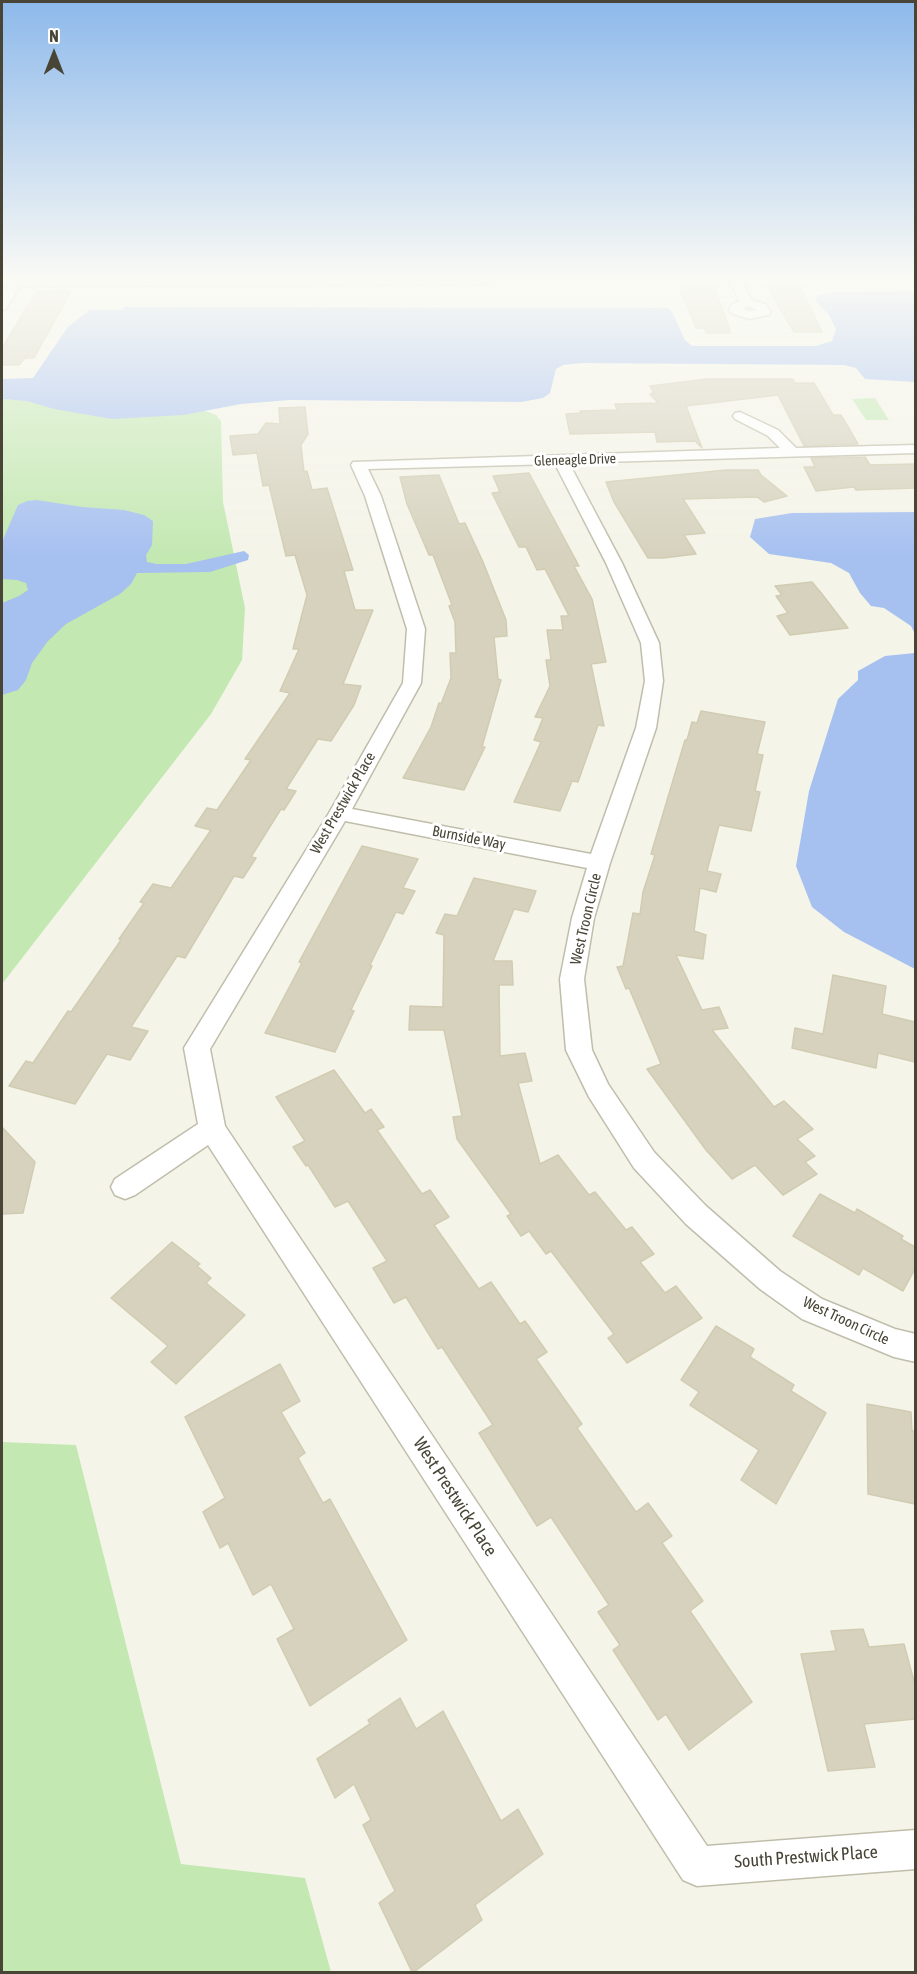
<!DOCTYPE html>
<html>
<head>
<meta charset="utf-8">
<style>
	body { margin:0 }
	#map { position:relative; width:917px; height:1974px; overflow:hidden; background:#f4f4e9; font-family:"Asap Condensed",sans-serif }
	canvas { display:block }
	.frame { position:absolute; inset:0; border:3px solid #484537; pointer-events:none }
	.north { position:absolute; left:24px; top:24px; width:60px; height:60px; -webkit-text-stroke:4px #fff; paint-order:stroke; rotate:0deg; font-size:16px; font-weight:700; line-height:24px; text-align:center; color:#484537 }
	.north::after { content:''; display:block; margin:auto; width:21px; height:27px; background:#484537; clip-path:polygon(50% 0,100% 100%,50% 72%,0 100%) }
</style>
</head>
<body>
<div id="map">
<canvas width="917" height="1974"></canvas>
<div class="frame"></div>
<div class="north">N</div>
</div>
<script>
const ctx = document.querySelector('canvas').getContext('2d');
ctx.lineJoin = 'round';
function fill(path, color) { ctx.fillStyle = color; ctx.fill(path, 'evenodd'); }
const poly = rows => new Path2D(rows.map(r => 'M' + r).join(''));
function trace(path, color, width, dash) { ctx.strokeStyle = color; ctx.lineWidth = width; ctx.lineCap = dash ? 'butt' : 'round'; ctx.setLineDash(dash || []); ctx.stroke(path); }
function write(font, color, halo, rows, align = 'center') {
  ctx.font = font + ' "Asap Condensed",sans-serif'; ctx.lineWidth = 6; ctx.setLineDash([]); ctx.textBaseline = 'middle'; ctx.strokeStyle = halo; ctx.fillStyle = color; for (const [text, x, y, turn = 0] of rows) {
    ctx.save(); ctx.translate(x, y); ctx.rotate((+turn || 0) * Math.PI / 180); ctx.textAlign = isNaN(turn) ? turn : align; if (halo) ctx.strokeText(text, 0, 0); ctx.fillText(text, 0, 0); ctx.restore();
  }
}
fill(poly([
	[875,398,889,420,866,420,852,399],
	[2,399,195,407,216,415,221,421,223,502,245,608,242,660,211,714,2,984],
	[2,1442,76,1445,181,1864,305,1878,331,1972,2,1972]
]), '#c3e8b2');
fill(poly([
	[915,291,915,382,865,379,856,368,844,365,582,363,563,365,556,369,550,393,543,398,521,402,289,400,241,404,183,415,112,419,54,409,27,401,2,399,2,379,33,378,67,328,89,310,122,310,124,307,668,308,671,310,685,340,692,346,816,346,832,341,836,329,829,315,818,304,815,300,817,296,837,292],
	[37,500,82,507,124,510,144,515,153,521,152,545,146,555,147,562,156,564,186,564,244,551,249,555,248,560,210,572,137,573,131,584,120,594,66,624,48,641,32,663,26,680,18,690,2,695,2,603,19,596,28,590,26,583,17,580,2,579,2,542,18,505,27,501],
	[915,512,915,634,911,626,884,608,871,606,860,593,849,573,831,563,769,554,750,537,755,519,792,513],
	[915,653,916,653,915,969,844,932,812,907,796,866,809,791,838,699,858,680,858,671,885,656]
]), '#a6c0f0');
const building = poly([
	[685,286,714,286,731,333,706,333,704,328,696,328,680,290,687,290,685,286],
	[800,286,822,332,794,332,767,287,800,286],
	[72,290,34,358,25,358,19,365,2,365,2,348,37,291,72,290],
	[707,379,793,379,795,383,814,383,833,415,841,415,858,444,804,446,778,395,686,406,702,448,695,441,657,442,655,432,570,434,566,414,581,413,580,411,617,410,615,404,658,403,650,394,654,393,650,386,707,379],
	[305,407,308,434,301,445,304,472,307,471,312,490,327,488,353,570,344,571,355,610,373,610,343,684,361,686,354,705,331,741,318,739,286,789,296,791,284,810,281,809,251,857,256,858,243,878,234,876,185,958,177,956,131,1027,148,1031,130,1060,107,1054,75,1104,9,1086,26,1061,33,1063,68,1011,71,1012,121,940,119,939,144,903,140,902,153,884,171,888,211,830,195,826,207,808,217,810,251,760,245,759,290,693,280,691,299,649,293,649,307,595,295,555,286,556,269,485,263,486,257,453,233,455,230,436,258,434,266,423,280,424,279,408,305,407],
	[865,457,870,465,915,464,915,488,856,490,854,487,816,491,804,467,815,467,811,458,865,457],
	[726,470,758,470,761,475,787,496,764,502,757,497,683,499,705,533,684,535,696,554,663,558,648,558,614,502,606,482,726,470],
	[529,473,579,566,574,566,592,599,606,662,591,664,604,726,598,725,578,782,572,781,560,811,514,802,541,742,534,740,543,718,535,717,550,686,546,660,551,660,547,630,563,630,561,616,569,616,545,569,537,570,526,547,519,547,492,493,500,492,493,476,529,473],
	[439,475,459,524,465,523,483,562,506,620,507,636,494,637,498,679,501,680,482,747,485,747,464,790,403,778,431,727,439,703,441,704,451,678,450,653,456,653,455,622,449,606,452,605,433,555,429,555,407,504,400,477,439,475],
	[812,582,822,594,848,628,790,635,777,616,788,613,776,596,782,595,775,586,812,582],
	[701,711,765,722,757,754,763,755,755,791,760,792,751,831,719,825,707,871,721,874,716,892,700,888,694,931,706,935,703,959,676,955,702,1010,719,1007,728,1028,712,1030,774,1107,784,1101,813,1129,797,1139,815,1156,805,1162,817,1174,783,1195,755,1165,732,1179,706,1150,647,1069,661,1064,629,988,626,989,617,967,623,966,633,913,640,914,643,892,655,855,651,854,685,740,687,740,692,722,697,723,701,711],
	[362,846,418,859,403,888,415,891,403,914,396,912,370,965,372,966,351,1010,354,1011,335,1052,265,1033,302,963,299,962,362,846],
	[474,878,536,891,528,912,514,909,493,961,512,961,513,985,499,985,500,1056,525,1053,532,1081,518,1083,540,1164,558,1155,589,1195,595,1192,626,1230,632,1227,654,1254,640,1262,665,1293,676,1286,702,1318,627,1363,608,1338,614,1334,551,1251,546,1254,529,1231,521,1236,507,1216,511,1214,457,1139,453,1117,462,1116,444,1030,409,1030,410,1006,443,1007,444,935,436,933,445,914,457,916,474,878],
	[833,975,886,986,882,1014,915,1022,915,1062,878,1053,876,1068,792,1048,795,1028,823,1034,833,975],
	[334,1070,365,1113,371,1109,384,1127,377,1130,422,1194,430,1190,449,1217,434,1225,479,1289,491,1282,520,1324,525,1321,547,1352,536,1359,582,1424,577,1428,636,1512,648,1503,672,1536,662,1543,703,1601,690,1611,752,1702,689,1750,666,1714,658,1720,613,1650,620,1645,598,1612,609,1605,551,1517,537,1526,479,1433,493,1425,442,1347,438,1349,406,1297,394,1303,373,1268,387,1261,348,1201,335,1207,308,1165,306,1166,293,1147,305,1141,276,1097,334,1070],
	[2,1127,35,1162,23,1213,2,1214,2,1127],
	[820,1194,855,1213,857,1209,903,1236,901,1239,915,1247,915,1269,903,1291,863,1268,859,1275,793,1236,820,1194],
	[172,1242,200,1264,197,1266,211,1278,206,1283,245,1315,176,1384,151,1362,168,1346,111,1298,172,1242],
	[716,1326,754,1349,750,1357,794,1385,791,1391,826,1413,776,1504,741,1480,759,1450,690,1405,699,1392,681,1380,716,1326],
	[280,1364,300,1401,281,1412,305,1453,298,1458,323,1503,330,1499,407,1640,310,1706,277,1639,294,1629,271,1584,253,1595,228,1543,220,1548,203,1512,225,1498,185,1417,280,1364],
	[867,1404,911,1412,912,1431,915,1431,915,1504,868,1494,867,1404],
	[863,1629,869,1647,904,1644,915,1685,915,1719,864,1724,875,1767,828,1771,801,1654,836,1651,831,1631,863,1629],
	[400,1698,416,1729,443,1711,501,1821,518,1809,543,1854,475,1905,482,1920,414,1972,412,1972,379,1903,395,1891,363,1825,371,1820,354,1784,335,1798,317,1759,370,1724,368,1720,400,1698]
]);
fill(building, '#d6d2be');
trace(building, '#d1ccb1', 1.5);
const minor = poly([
	[2,280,490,280,484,284,20,286,6,309,2,310,2,297,8,287,2,286,2,280],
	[729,280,741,280,752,300,765,304,771,312,769,315,749,319,731,313,729,310,732,304,740,301,729,280],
	[748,306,757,310,750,311,743,309,748,306],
	[740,412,778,430,796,448,916,445,916,453,569,463,622,563,659,643,663,681,656,728,610,863,594,918,584,979,592,1050,608,1084,654,1152,706,1206,780,1271,822,1299,895,1329,916,1334,916,1362,894,1357,802,1319,760,1289,686,1224,634,1168,589,1097,566,1050,560,979,572,918,587,868,345,821,210,1049,225,1126,707,1846,916,1830,916,1869,697,1886,683,1880,208,1145,135,1195,125,1199,115,1195,111,1187,115,1179,198,1124,184,1048,329,813,403,683,407,629,365,496,351,465,353,462,780,448,768,436,735,419,733,416,735,413,740,412],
	[555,464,606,563,641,643,645,681,636,728,591,854,352,809,421,683,425,629,381,496,368,469,555,464]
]);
trace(minor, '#c0beab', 3);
fill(minor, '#fff');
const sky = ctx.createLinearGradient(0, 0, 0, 557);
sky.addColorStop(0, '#8db9eb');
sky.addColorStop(0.5, '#fafaf5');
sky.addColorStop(1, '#fafaf500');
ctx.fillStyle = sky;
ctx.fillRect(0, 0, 917, 557);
write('14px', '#484537', '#fff', [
	["Gleneagle Drive",575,460,-2]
]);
write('15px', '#484537', '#fff', [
	["West Prestwick Place",343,803,-60],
	["Burnside Way",469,838,11],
	["West Troon Circle",586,919,-77],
	["West Troon Circle",846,1321,25]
]);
write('18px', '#484537', '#fff', [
	["West Prestwick Place",455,1497,57],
	["South Prestwick Place",806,1857,-4]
]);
</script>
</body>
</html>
